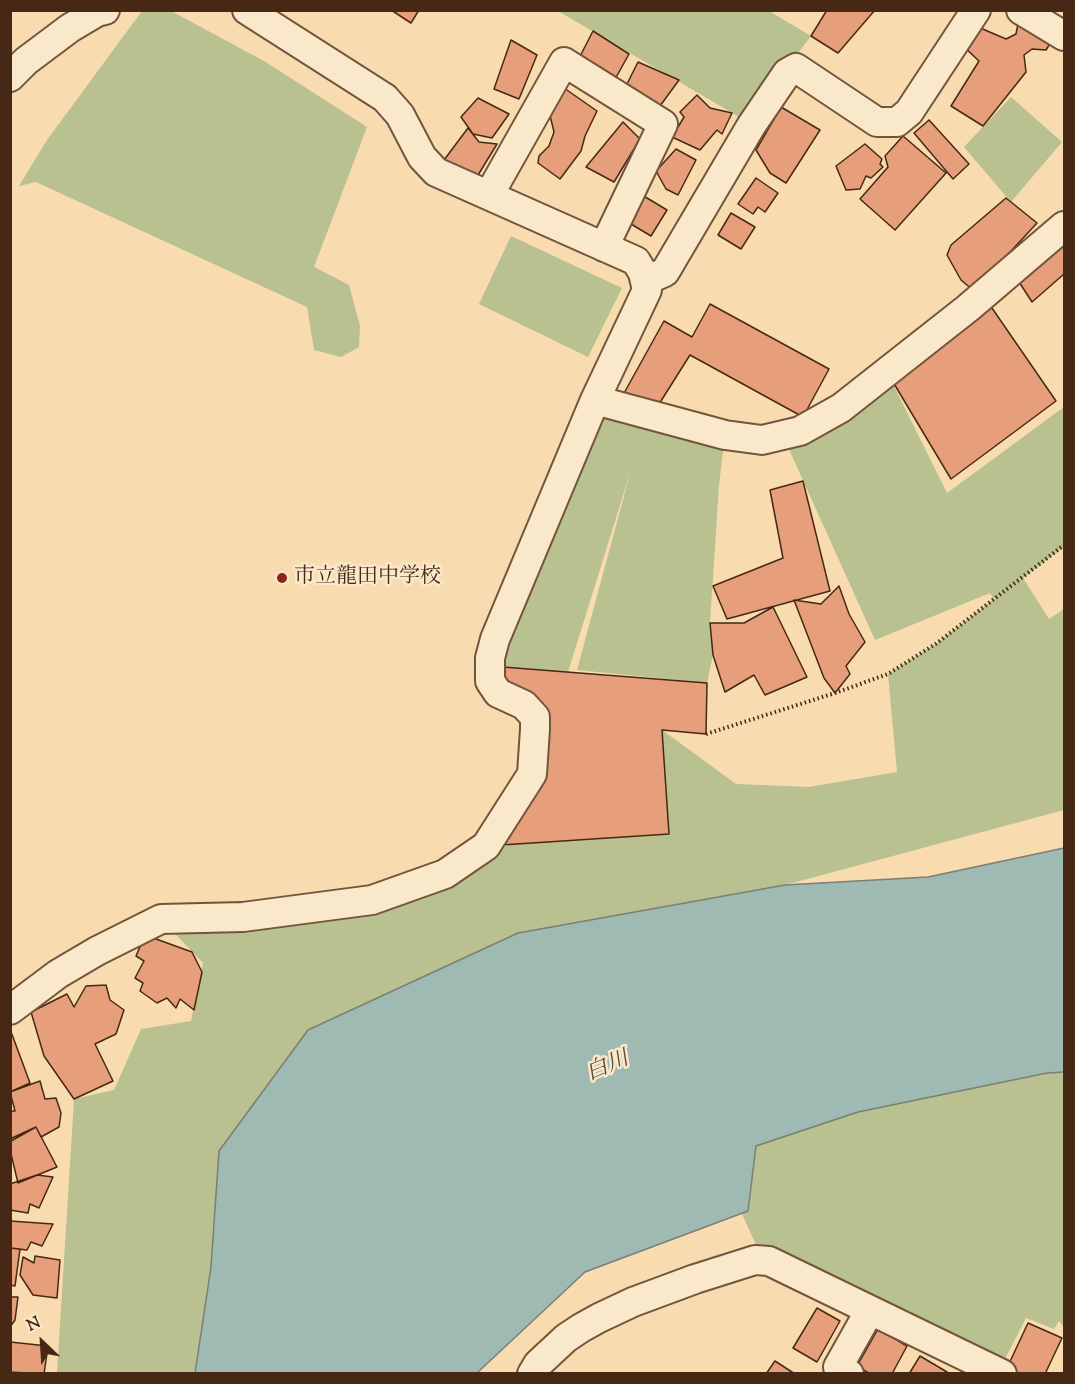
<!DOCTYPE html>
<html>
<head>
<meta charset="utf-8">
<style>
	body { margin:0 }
	#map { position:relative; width:1075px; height:1384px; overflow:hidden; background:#f8dbaf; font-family:"Sorts Mill Goudy",serif }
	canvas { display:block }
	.frame { position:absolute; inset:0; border:12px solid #462815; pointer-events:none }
	.north { position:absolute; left:12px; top:1312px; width:60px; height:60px; -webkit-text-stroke:4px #fae8cb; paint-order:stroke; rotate:335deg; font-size:16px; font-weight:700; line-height:24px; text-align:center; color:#462815 }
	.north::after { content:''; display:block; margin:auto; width:21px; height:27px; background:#462815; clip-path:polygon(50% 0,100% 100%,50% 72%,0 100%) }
</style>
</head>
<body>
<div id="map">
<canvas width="1075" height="1384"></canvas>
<div class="frame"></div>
<div class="north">N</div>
</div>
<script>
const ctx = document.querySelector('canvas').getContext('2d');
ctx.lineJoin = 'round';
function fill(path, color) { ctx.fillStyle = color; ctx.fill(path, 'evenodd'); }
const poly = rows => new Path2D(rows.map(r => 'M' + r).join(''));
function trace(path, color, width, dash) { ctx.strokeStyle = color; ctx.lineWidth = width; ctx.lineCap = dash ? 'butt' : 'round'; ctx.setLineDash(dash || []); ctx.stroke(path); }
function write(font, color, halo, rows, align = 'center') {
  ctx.font = font + ' "Sorts Mill Goudy","Noto Serif JP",serif'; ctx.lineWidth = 5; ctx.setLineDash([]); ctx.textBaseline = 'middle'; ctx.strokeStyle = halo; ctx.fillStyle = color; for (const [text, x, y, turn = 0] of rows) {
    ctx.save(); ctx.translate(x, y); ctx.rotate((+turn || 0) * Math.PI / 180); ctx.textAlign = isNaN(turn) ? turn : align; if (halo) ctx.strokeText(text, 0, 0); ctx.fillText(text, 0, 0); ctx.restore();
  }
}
fill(poly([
	[142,11,171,11,264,61,367,127,314,267,349,285,360,326,359,347,341,357,314,350,307,307,36,182,19,186,47,140],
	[558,11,769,11,811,36,746,121],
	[1011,97,1062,142,1011,202,964,147],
	[511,236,622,288,588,357,479,304],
	[887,372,947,493,1064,407,1064,547,1023,578,1049,619,1064,609,1064,810,785,885,518,933,211,1267,195,1373,57,1374,74,1099,114,1090,141,1029,191,1021,203,963,161,919,372,900,544,831,662,730,736,784,809,787,897,772,888,674,937,643,994,599,990,593,875,640,788,447],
	[595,400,725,435,719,485,710,623,713,655,707,683,577,670,631,470,568,672,490,666],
	[1064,1072,1064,1327,1059,1321,1054,1329,1026,1318,1001,1367,757,1247,742,1214,748,1211,756,1146,858,1112,1047,1073]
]), '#b8c18f');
const water = poly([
	[1064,848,1064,1072,1047,1073,858,1112,756,1146,748,1211,585,1272,477,1373,195,1373,211,1267,219,1151,308,1030,518,933,785,885,928,877,1064,848]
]);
fill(water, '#9fb9b3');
trace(water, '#7b7f74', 1.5);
const building = poly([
	[391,10,419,10,411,23,391,10],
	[827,10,875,10,838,53,811,36,827,10],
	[1019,18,1053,39,1046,50,1032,49,1024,55,1026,72,983,126,951,106,979,61,961,44,978,27,1006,39,1016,34,1019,18],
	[593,31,629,54,609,90,574,68,593,31],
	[511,40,537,55,519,99,494,89,511,40],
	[638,62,679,80,652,117,623,92,638,62],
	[564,88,597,111,585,136,581,151,560,179,538,163,539,156,549,146,554,132,548,107,564,88],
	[697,95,710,108,732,113,722,134,717,130,700,150,672,137,684,117,680,112,697,95],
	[478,98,509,114,492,138,473,134,461,117,478,98],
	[781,107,820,130,786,183,770,173,756,150,781,107],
	[929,120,969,164,953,179,914,133,929,120],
	[623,122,640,139,614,182,586,167,623,122],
	[468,128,479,142,497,144,475,180,444,160,468,128],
	[903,136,946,173,895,230,860,199,888,167,885,156,903,136],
	[865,144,882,159,880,164,883,167,871,178,866,176,860,189,846,190,836,166,865,144],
	[676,149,696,160,678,195,666,189,656,171,676,149],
	[756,178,778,193,765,212,758,207,753,214,738,204,756,178],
	[642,195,667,210,651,236,626,221,642,195],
	[1006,198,1037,223,974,291,961,280,947,255,951,245,1006,198],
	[731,213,755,227,741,249,718,235,731,213],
	[1064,240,1064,274,1032,302,1012,271,1064,240],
	[983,295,1056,401,951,479,887,372,983,295],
	[710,304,829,369,803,417,690,355,654,412,623,395,664,321,692,337,710,304],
	[803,481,830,591,727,619,713,586,783,558,770,490,803,481],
	[839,586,849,614,865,642,846,666,850,674,835,693,824,678,794,600,821,604,839,586],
	[773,607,807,677,765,695,754,675,725,692,713,655,710,623,744,623,773,607],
	[490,666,707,683,706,734,662,730,669,834,486,846,532,774,523,695,490,666],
	[145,935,192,952,202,972,194,1010,180,999,176,1008,167,998,157,1003,140,991,143,983,135,978,144,961,136,956,145,935],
	[106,985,110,1000,124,1010,116,1034,95,1044,113,1081,74,1099,44,1056,31,1012,67,994,74,1007,86,986,106,985],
	[10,1029,30,1083,10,1092,10,1029],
	[40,1081,45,1099,56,1098,61,1113,59,1127,41,1137,36,1127,10,1139,10,1111,15,1111,10,1092,40,1081],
	[36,1127,57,1167,18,1183,11,1154,11,1141,36,1127],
	[37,1175,53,1177,39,1208,30,1204,28,1213,10,1210,10,1184,37,1175],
	[10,1221,53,1224,42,1246,31,1242,27,1250,10,1248,10,1221],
	[10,1248,20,1249,15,1286,10,1285,10,1248],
	[35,1256,60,1260,57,1298,33,1295,20,1275,23,1257,34,1263,35,1256],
	[10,1297,18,1297,15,1320,10,1327,10,1297],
	[817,1308,840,1321,817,1362,793,1348,817,1308],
	[1028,1323,1062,1338,1045,1374,1019,1374,1007,1368,1028,1323],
	[878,1329,907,1346,892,1374,870,1374,857,1366,878,1329],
	[10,1342,48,1346,44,1374,10,1372,10,1342],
	[920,1356,947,1372,946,1374,909,1374,920,1356],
	[775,1361,795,1374,766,1374,775,1361]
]);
fill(building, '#e69f7a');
trace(building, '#462815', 1.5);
const minor = poly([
	[1021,10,1064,36],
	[10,77,26,61,70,28,97,12,105,10],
	[489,195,564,62,663,124,604,247],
	[645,281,665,272,751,126,787,73,796,68,877,122,897,122,909,112,976,10],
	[595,400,725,435,762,440,800,431,841,408,968,308,1064,226],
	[10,1010,58,974,97,951,161,919,243,917,372,900,445,874,486,846,532,774,535,729,535,717,524,705,498,693,490,681,490,658,495,639,595,400,647,290,643,273,636,261,436,172,422,157,400,115,385,98,247,10],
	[532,1374,538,1364,566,1338,581,1328,599,1318,633,1302,695,1279,755,1260,769,1261,1002,1374],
	[849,1374,838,1367,870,1310]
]);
trace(minor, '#72553c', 32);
trace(poly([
	[706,734,835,693,888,674,937,643,1064,545]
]), '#462815', 4, [1.5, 3]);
trace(minor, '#fae8cb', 28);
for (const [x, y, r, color] of [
	[282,578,6,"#8f2418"]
]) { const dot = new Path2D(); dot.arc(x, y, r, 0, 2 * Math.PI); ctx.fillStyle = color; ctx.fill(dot); trace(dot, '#fae8cb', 2); }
write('21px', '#462815', '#fae8cb', [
	["市立龍田中学校",294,578]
], 'left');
write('italic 22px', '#5c4c3c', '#fae8cb', [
	["白川",608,1068,-23]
]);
</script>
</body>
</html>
